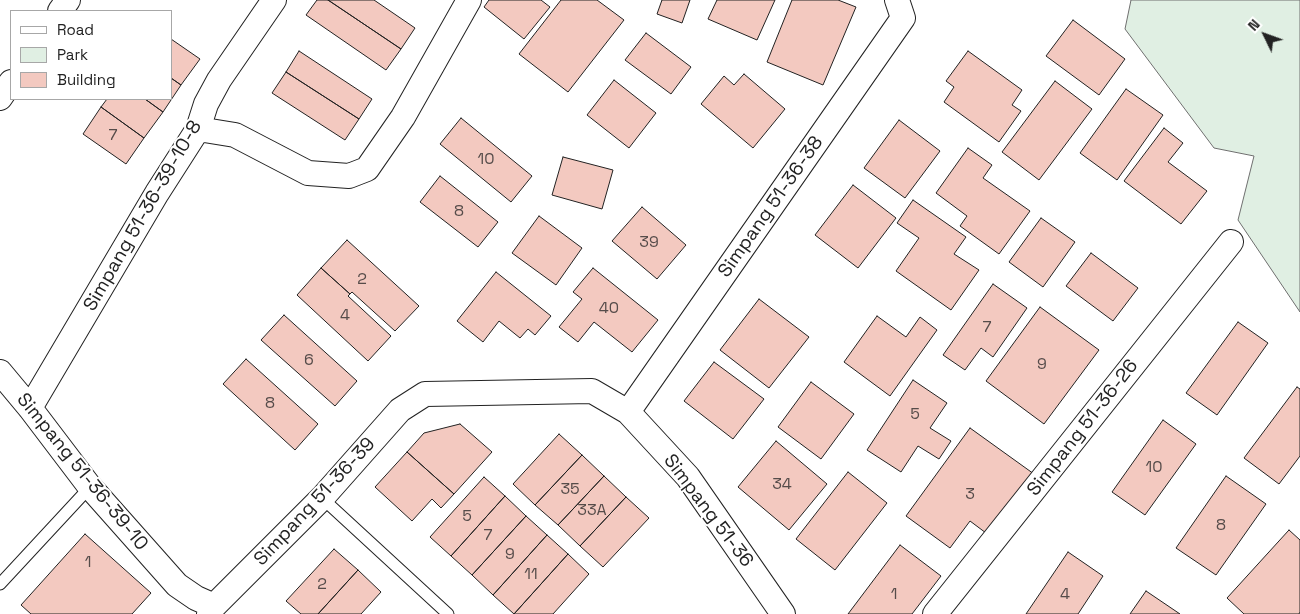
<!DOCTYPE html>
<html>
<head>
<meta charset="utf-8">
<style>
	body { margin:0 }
	#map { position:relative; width:1300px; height:614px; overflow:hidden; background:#fff; font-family:"Space Grotesk",sans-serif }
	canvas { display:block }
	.legend { position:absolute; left:10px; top:10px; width:162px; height:90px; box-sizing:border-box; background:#fff; border:1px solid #a7a7a7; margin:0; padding:6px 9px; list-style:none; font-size:15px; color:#222 }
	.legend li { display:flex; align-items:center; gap:10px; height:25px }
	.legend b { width:25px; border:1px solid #a7a7a7 }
	.north { position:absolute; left:1240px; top:10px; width:50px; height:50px; -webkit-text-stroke:4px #fff; paint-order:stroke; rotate:312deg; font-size:14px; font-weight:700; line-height:20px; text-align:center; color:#222 }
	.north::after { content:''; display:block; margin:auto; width:18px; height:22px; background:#222; clip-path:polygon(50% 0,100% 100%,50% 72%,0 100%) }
</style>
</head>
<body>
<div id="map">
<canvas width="1300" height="614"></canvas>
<ul class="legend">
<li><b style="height:6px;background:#fff"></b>Road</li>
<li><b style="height:14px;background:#e0efe3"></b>Park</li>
<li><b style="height:14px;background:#f3c9c0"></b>Building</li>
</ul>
<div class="north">N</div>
</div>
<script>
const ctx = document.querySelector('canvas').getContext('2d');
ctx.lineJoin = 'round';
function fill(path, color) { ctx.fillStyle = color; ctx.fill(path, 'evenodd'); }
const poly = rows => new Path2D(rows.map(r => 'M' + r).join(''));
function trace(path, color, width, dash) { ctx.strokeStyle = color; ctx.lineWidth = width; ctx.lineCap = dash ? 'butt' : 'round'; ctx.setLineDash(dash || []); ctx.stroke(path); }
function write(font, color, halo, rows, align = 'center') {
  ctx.font = font + ' "Space Grotesk",sans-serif'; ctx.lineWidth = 4; ctx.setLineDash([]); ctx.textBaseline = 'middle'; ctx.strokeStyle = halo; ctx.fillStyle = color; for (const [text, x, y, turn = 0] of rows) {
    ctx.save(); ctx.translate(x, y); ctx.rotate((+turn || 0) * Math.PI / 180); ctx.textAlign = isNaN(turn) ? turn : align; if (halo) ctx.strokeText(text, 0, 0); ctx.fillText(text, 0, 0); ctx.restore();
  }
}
const green = poly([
	[1131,0,1300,0,1300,312,1238,220,1254,156,1214,148,1125,29,1131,0]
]);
fill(green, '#e0efe3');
trace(green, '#6f6f6f', 1);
const building = poly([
	[317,0,328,0,401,49,386,70,306,15,317,0],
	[328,0,374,0,415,28,401,49,328,0],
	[489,0,541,0,550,7,524,39,484,7,489,0],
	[561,0,597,0,624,20,568,92,519,54,561,0],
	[662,0,690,0,682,23,657,14,662,0],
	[717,0,775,0,757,40,708,19,717,0],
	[792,0,838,0,856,7,823,85,767,62,792,0],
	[1073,20,1125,59,1099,95,1046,56,1073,20],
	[646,33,691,67,671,94,625,60,646,33],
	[171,39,200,59,181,85,171,78,171,39],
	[299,51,372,99,359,119,286,72,299,51],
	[968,51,1022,90,1012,105,1021,111,999,142,944,102,954,87,946,81,968,51],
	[286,72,359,119,345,140,272,93,286,72],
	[744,74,785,109,753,148,701,104,724,76,734,85,744,74],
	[171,78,181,85,163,112,145,99,171,99,171,78],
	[614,80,656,113,629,148,587,115,614,80],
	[1055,81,1092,109,1039,180,1002,152,1055,81],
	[1126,89,1163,115,1117,180,1080,153,1126,89],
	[107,99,145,99,163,112,144,138,101,107,107,99],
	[101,107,144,138,126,164,83,134,101,107],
	[461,118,532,176,511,202,440,144,461,118],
	[899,120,940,151,905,198,864,168,899,120],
	[1164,128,1183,143,1168,162,1207,191,1181,224,1124,181,1164,128],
	[968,148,992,165,983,178,1030,211,999,254,960,226,967,216,936,193,968,148],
	[563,157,613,170,602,209,552,195,563,157],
	[440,176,498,222,478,247,420,202,440,176],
	[853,185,896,218,858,268,815,235,853,185],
	[913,200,966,237,954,254,979,270,951,310,896,271,919,238,897,223,913,200],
	[642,207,686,245,657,279,612,241,642,207],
	[539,216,582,248,556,285,512,253,539,216],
	[1041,218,1075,242,1043,287,1009,262,1041,218],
	[347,240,419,306,395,331,352,292,350,294,321,268,347,240],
	[1091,253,1138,288,1113,321,1066,286,1091,253],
	[321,268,350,294,348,296,391,336,368,361,297,295,321,268],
	[593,268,658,320,632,352,594,322,578,342,559,327,582,299,573,292,593,268],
	[496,272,551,316,535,335,528,329,520,338,499,321,483,342,457,321,496,272],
	[993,284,1027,308,993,357,981,348,965,370,943,355,993,284],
	[759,299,809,337,769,388,720,350,759,299],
	[1040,307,1099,350,1044,424,986,381,1040,307],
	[284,315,357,381,335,406,261,340,284,315],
	[877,316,906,337,920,317,937,330,890,396,844,362,877,316],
	[1238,322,1268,343,1217,415,1186,393,1238,322],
	[246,359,318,424,295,450,223,384,246,359],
	[714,362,764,399,733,439,684,401,714,362],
	[913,380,947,403,930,428,951,441,939,459,918,446,901,472,867,450,913,380],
	[811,382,854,414,821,459,778,427,811,382],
	[1297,387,1300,389,1300,456,1279,484,1244,458,1297,387],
	[1163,420,1196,444,1145,515,1112,492,1163,420],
	[460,424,492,452,454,494,407,452,424,433,460,424],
	[970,428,1034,474,990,536,970,521,950,548,906,516,970,428],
	[559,434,582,455,535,505,513,484,559,434],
	[776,441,827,484,789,530,738,487,776,441],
	[407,452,454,494,441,508,432,499,412,521,375,487,407,452],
	[582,455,604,476,558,525,535,505,582,455],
	[848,472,887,503,835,570,796,539,848,472],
	[604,476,626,497,580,546,558,525,604,476],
	[1226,476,1266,504,1216,575,1176,548,1226,476],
	[484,477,505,496,451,556,430,537,484,477],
	[505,496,526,516,472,575,451,556,505,496],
	[626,497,649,518,603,567,580,546,626,497],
	[526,516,547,535,493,595,472,575,526,516],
	[1289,530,1300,540,1300,612,1299,614,1244,614,1227,598,1289,530],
	[85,534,151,593,132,614,31,614,21,605,85,534],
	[547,535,568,554,514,614,493,595,547,535],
	[900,545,941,576,912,614,848,614,900,545],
	[334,549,358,570,318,614,301,614,286,601,334,549],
	[1068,552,1103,576,1078,614,1026,614,1068,552],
	[568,554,589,574,553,614,514,614,568,554],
	[358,570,381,592,361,614,318,614,358,570],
	[1146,591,1180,614,1130,614,1146,591]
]);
fill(building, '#f3c9c0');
trace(building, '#222', 1);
const service = poly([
	[322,498,448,614],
	[0,584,90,487]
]);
const minor = poly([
	[60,11,68,0],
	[0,98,11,82],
	[198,129,235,135,308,173,349,176,367,169,403,117,469,0],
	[0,372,30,408,90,487,177,585,196,598,214,606],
	[30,408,157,193,198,129,206,104,219,80,274,0],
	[628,412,903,18,897,0],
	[209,614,214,606,322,498,400,410,425,394,592,391,628,412,688,477,783,614],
	[935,614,1231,242]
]);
trace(service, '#222', 13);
trace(minor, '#222', 26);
trace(service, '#fff', 11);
trace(minor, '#fff', 24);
write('16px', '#564c4a', null, [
	["7",113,136],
	["10",486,160],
	["8",459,212],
	["39",649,243],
	["2",362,280],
	["40",609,309],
	["4",345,316],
	["7",987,328],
	["6",309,361],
	["9",1042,365],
	["8",270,404],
	["5",915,415],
	["10",1154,468],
	["34",782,485],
	["35",570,490],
	["3",970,495],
	["33A",592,511],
	["5",467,517],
	["8",1221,526],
	["7",488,536],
	["9",510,555],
	["1",88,563],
	["11",531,575],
	["2",322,585],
	["1",894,595],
	["4",1065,595]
]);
write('19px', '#222', '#fff', [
	["Simpang 51-36-38",771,207,-55],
	["Simpang 51-36-39-10-8",143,216,-60],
	["Simpang 51-36-26",1083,428,-52],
	["Simpang 51-36-39-10",82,472,51],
	["Simpang 51-36-39",315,502,-47],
	["Simpang 51-36",708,511,53]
]);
</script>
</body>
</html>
